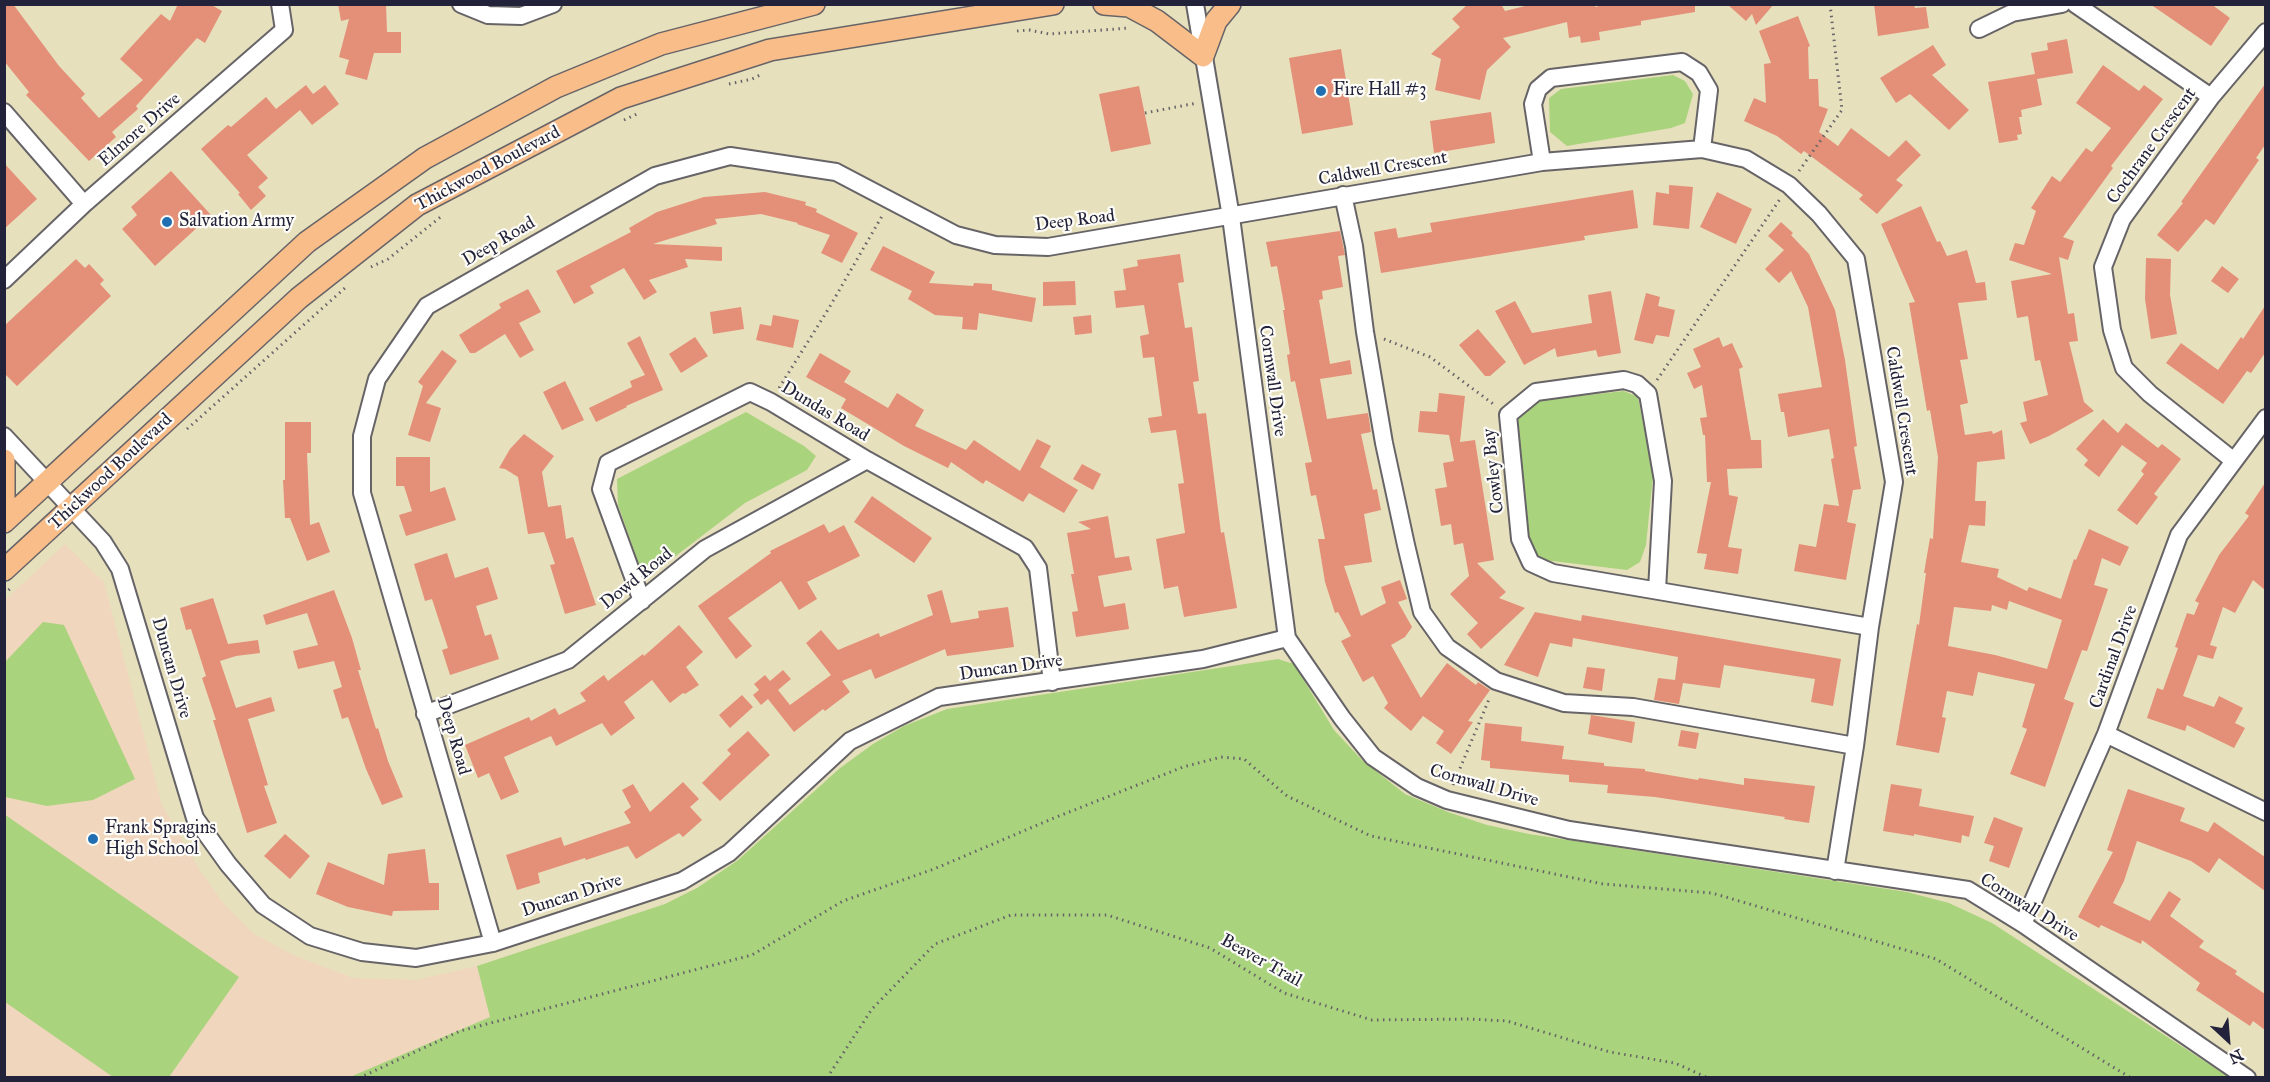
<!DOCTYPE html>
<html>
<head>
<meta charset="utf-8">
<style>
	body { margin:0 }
	#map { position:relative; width:2270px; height:1082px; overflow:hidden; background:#e7e0bd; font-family:"IM FELL Great Primer",serif }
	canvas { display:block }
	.frame { position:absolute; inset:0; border:6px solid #22223b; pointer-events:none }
	.north { position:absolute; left:2198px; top:1010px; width:60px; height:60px; -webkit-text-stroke:4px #fdfcf7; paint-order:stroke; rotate:154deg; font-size:16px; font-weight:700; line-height:24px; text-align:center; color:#22223b }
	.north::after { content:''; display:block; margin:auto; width:21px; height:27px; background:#22223b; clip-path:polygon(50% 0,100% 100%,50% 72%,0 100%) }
</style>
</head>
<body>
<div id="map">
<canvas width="2270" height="1082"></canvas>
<div class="frame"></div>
<div class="north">N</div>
</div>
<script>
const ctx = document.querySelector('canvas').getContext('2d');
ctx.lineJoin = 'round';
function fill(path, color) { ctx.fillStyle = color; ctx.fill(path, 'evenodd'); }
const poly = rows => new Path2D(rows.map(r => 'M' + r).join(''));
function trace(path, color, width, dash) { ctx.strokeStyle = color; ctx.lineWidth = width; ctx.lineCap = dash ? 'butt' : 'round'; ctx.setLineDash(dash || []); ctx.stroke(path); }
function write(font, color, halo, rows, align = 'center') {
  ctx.font = font + ' "IM FELL Great Primer",serif'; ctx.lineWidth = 4.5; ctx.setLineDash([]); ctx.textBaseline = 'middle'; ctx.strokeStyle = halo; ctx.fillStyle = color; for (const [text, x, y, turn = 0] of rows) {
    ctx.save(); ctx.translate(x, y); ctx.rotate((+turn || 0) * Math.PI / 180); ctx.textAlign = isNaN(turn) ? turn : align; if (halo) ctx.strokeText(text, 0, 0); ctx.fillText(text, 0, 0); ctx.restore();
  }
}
fill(poly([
	[65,544,104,582,162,805,201,872,224,904,253,933,291,954,353,978,416,980,477,966,490,1017,350,1077,5,1078,5,600]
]), '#efd6bc');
fill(poly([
	[1673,75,1685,81,1693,94,1685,123,1671,128,1567,146,1550,132,1549,98,1561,89],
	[1624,391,1638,397,1653,476,1646,545,1640,562,1627,570,1544,560,1530,550,1517,418,1535,401],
	[746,412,804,446,816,456,807,470,745,503,664,565,643,576,618,505,617,479],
	[43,622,64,625,135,779,93,800,47,806,5,797,5,662],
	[1278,659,1294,664,1334,730,1362,760,1405,794,1448,812,1487,825,1529,834,1907,892,1949,903,1992,923,2229,1077,350,1077,490,1017,477,966,665,904,697,888,738,860,840,768,873,744,904,726,947,709],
	[4,814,239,977,169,1077,113,1077,5,1002]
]), '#aad37e');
fill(poly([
	[4,4,13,4,59,66,85,94,81,98,99,118,143,80,120,59,161,14,170,21,178,4,210,4,222,11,205,43,197,38,136,106,138,109,112,132,116,137,89,161,26,95,29,92,4,61],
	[338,4,386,4,387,32,401,32,401,53,374,53,367,80,345,74,349,60,339,57,349,19,341,21],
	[1468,4,1501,4,1505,11,1533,4,1595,4,1595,7,1608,4,1695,4,1695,12,1641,21,1641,25,1599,32,1600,40,1581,43,1580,36,1569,38,1567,22,1503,38,1511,47,1487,70,1480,100,1435,90,1441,59,1431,54,1460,27,1452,19],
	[1727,4,1774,4,1756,25,1752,14,1746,21],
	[1874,4,1914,4,1915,8,1926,7,1929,28,1878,36],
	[2150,4,2211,4,2230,18,2211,46],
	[1798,16,1810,46,1808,47,1809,79,1818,79,1819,106,1828,109,1819,132,1838,146,1851,128,1889,157,1906,140,1921,155,1896,180,1903,185,1877,214,1859,199,1863,195,1804,151,1801,154,1777,136,1744,121,1754,98,1766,103,1764,64,1771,63,1759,31],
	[2067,39,2073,73,2037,79,2042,105,2021,110,2022,117,2019,117,2022,134,2017,135,2018,140,1999,143,1988,82,2035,74,2031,53,2048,50,2047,43],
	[1933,45,1946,65,1932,75,1969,110,1949,130,1910,94,1896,103,1880,78],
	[1341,49,1353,125,1302,134,1289,58],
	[2103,65,2139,91,2144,85,2163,99,2111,166,2113,168,2063,237,2074,241,2068,260,2059,257,2068,314,2074,313,2078,341,2069,342,2084,402,2094,411,2049,436,2030,444,2020,423,2027,421,2023,402,2048,395,2040,360,2035,361,2028,316,2017,318,2011,281,2052,274,2009,260,2015,243,2024,245,2036,211,2031,208,2052,176,2060,182,2086,148,2092,152,2111,128,2076,103],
	[2265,84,2265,145,2256,158,2259,160,2214,225,2206,219,2178,252,2157,235,2183,203,2181,202],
	[306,85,313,94,325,85,339,104,312,125,300,110,247,155,268,178,258,187,266,196,251,210,238,194,240,193,201,149,228,125,231,127,266,97,276,109],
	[1139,86,1151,144,1111,152,1099,94],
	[1491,112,1495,143,1434,153,1430,121],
	[4,163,37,199,4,229],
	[171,171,211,215,155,266,122,229,137,215,131,207],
	[1669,185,1693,187,1689,229,1653,225,1656,192,1669,194],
	[1633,190,1638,228,1584,236,1585,240,1381,273,1374,232,1396,228,1398,238,1432,232,1430,223],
	[765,192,806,202,805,205,817,209,816,212,858,233,842,263,821,253,830,235,797,224,798,223,761,214,715,219,717,224,653,244,722,247,722,261,685,259,688,267,649,280,657,292,644,300,624,268,590,286,594,293,574,304,556,271,631,232,629,228,657,212,704,197],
	[1717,192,1752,209,1736,244,1700,227],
	[1921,206,1937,242,1940,241,1947,256,1967,250,1976,283,1985,282,1987,300,1958,303,1968,359,1960,360,1968,403,1960,405,1965,435,1992,431,1993,434,2002,430,2005,459,1977,462,1975,501,1986,501,1985,526,1969,525,1961,562,1999,569,1997,577,2027,591,2029,587,2061,599,2074,559,2076,560,2089,529,2129,547,2120,566,2102,558,2094,585,2108,589,2087,651,2082,650,2064,699,2074,703,2045,787,2010,774,2027,729,2022,727,2035,684,1978,672,1973,696,1947,691,1942,717,1946,718,1939,753,1896,745,1917,624,1919,625,1926,573,1924,573,1930,538,1933,539,1938,457,1930,410,1927,411,1909,303,1915,302,1881,224],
	[2009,601,2062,620,2047,669,1995,655,1948,646,1954,607,1991,611,1992,605,2007,610],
	[1781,222,1793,233,1791,235,1809,254,1835,310,1845,360,1857,446,1854,447,1861,489,1853,490,1847,522,1856,524,1846,580,1794,571,1799,544,1816,547,1824,504,1839,506,1831,459,1834,458,1829,429,1788,437,1784,412,1781,412,1778,394,1822,387,1808,307,1791,271,1779,283,1765,269,1784,250,1768,236],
	[1340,231,1345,255,1338,256,1343,287,1322,291,1323,299,1319,300,1330,364,1350,360,1352,374,1320,379,1327,419,1368,413,1371,432,1361,434,1373,490,1377,489,1381,510,1364,514,1372,562,1344,566,1361,616,1386,603,1381,587,1400,580,1407,599,1398,602,1412,627,1405,637,1391,645,1421,698,1447,663,1476,685,1478,682,1490,690,1468,721,1473,722,1451,754,1436,743,1444,731,1423,716,1411,731,1384,708,1388,703,1373,676,1363,682,1341,641,1351,636,1338,612,1335,613,1325,582,1318,539,1325,539,1316,495,1311,496,1305,463,1312,462,1295,381,1291,382,1287,355,1290,354,1283,310,1285,310,1277,266,1271,267,1266,242],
	[883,246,935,272,929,283,973,286,974,283,992,284,992,290,1036,298,1032,322,979,313,977,330,962,329,963,317,935,315,908,299,912,291,870,270],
	[1180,254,1184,282,1178,283,1185,328,1192,327,1194,343,1199,381,1193,382,1198,414,1206,413,1221,533,1224,532,1237,608,1184,617,1178,586,1164,589,1156,539,1185,533,1178,484,1184,483,1176,430,1151,433,1148,418,1162,416,1154,357,1143,358,1140,336,1149,334,1144,305,1116,308,1114,291,1126,290,1123,269,1138,266,1137,260],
	[2146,258,2171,259,2170,295,2177,334,2151,339,2145,299],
	[76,259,85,268,89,264,104,280,100,284,111,296,17,386,4,373,4,326],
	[2222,266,2239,279,2228,293,2211,281],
	[1075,281,1076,305,1043,306,1043,282],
	[528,289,541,312,519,323,534,350,520,358,505,334,475,353,470,353,459,335,501,308,499,304],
	[1611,291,1621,353,1598,357,1596,350,1557,357,1555,348,1524,365,1495,311,1515,301,1532,333,1592,323,1588,295],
	[1646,293,1660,297,1658,306,1675,310,1669,337,1656,335,1653,344,1634,340],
	[2265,306,2265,353,2251,373,2247,371,2223,404,2166,363,2181,343,2218,370,2241,337,2243,339],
	[741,307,744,329,713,334,710,312],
	[773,315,799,320,793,348,756,340,760,324,771,326],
	[1091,315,1092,333,1075,335,1073,317],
	[1478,329,1506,362,1490,376,1485,376,1459,345],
	[640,336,663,390,626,406,627,407,596,422,589,408,632,387,630,381,645,375,627,343],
	[695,337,708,356,681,373,669,354],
	[1719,337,1723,347,1732,343,1743,367,1739,369,1751,440,1761,440,1762,468,1727,469,1729,495,1738,497,1728,547,1742,549,1738,574,1704,569,1707,554,1697,553,1711,482,1707,482,1705,435,1703,435,1700,418,1707,417,1702,385,1694,389,1687,373,1701,367,1693,349],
	[442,350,457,361,426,403,441,408,430,442,408,435,423,386,418,382],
	[820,353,851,371,844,382,888,408,897,393,924,410,915,426,966,450,974,440,1020,471,1037,439,1051,446,1040,467,1078,490,1064,513,1029,493,1023,502,986,480,983,484,951,462,948,468,904,446,841,408,846,399,806,377],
	[565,381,584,420,562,430,543,392],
	[1439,393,1465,396,1460,442,1475,440,1494,560,1477,563,1506,592,1499,598,1525,608,1481,649,1467,634,1478,623,1450,594,1469,576,1463,543,1454,545,1451,524,1441,526,1435,489,1447,487,1443,463,1454,461,1449,435,1418,432,1420,411,1437,412],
	[2103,419,2118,433,2126,423,2158,448,2162,444,2181,459,2154,494,2158,497,2137,525,2117,510,2144,474,2141,471,2147,463,2122,445,2099,477,2084,465,2088,460,2076,449],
	[285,422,311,422,311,453,307,453,310,525,319,522,330,552,307,561,290,518,285,518,283,480,285,480],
	[524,434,554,456,542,472,548,507,561,505,566,539,573,537,596,605,565,614,550,565,555,564,544,532,528,534,518,477,505,469,499,468,510,449],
	[396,457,430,457,430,492,445,487,456,520,406,536,399,515,412,511,404,486,396,486],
	[1082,464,1101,474,1093,490,1073,479],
	[2265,483,2265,590,2253,580,2235,613,2223,607,2210,645,2217,647,2213,659,2198,655,2183,696,2214,707,2219,696,2243,708,2235,723,2245,728,2234,748,2187,725,2185,731,2147,718,2157,688,2163,690,2178,648,2175,647,2187,613,2194,615,2199,603,2195,601,2219,555,2249,516,2245,513],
	[872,496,932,538,914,563,854,522],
	[1108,516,1115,558,1129,556,1132,570,1098,576,1104,607,1125,603,1129,629,1076,637,1072,612,1078,611,1071,574,1074,574,1067,533,1091,529,1078,522],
	[824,524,829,533,844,525,860,556,807,582,817,599,799,610,781,581,728,618,752,646,736,659,698,606,771,553,770,551],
	[447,553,455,578,488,567,498,599,476,606,485,636,491,634,499,659,450,675,442,650,448,648,432,599,425,601,414,564],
	[334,590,352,638,361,670,358,670,376,729,378,728,388,761,403,797,382,805,366,769,348,717,342,719,333,690,342,687,334,661,298,669,293,651,318,645,307,613,266,625,263,615],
	[942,590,951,623,979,618,978,611,1008,607,1014,647,947,656,945,649,875,679,871,669,842,681,850,692,825,711,823,709,794,732,768,699,761,705,753,695,759,690,754,684,765,675,770,681,783,670,791,679,778,690,790,705,831,675,806,643,821,630,838,650,879,633,880,637,933,615,927,595],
	[213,598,228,644,258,640,260,653,236,656,220,661,236,708,271,697,275,711,248,719,268,785,264,786,277,823,247,833,213,720,216,720,202,678,206,676,191,629,186,630,180,608],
	[1535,612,1581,621,1582,615,1841,659,1833,706,1811,702,1815,679,1724,665,1720,688,1683,683,1679,704,1654,700,1658,678,1675,680,1678,657,1573,638,1572,647,1550,643,1538,677,1504,665],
	[679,625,703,652,686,667,699,685,685,694,683,693,670,703,652,680,624,702,635,718,611,736,602,723,556,746,551,736,504,757,519,792,501,800,489,773,478,778,465,745,529,717,531,721,555,708,559,715,586,701,580,693,604,675,608,681,643,654,644,656],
	[1587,667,1605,669,1602,691,1583,688],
	[742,695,753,707,730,728,719,715],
	[1591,715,1635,722,1632,743,1588,734],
	[1485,723,1522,727,1521,741,1564,746,1562,759,1604,763,1604,766,1645,769,1645,771,1698,780,1699,778,1744,785,1744,778,1815,786,1809,823,1784,819,1785,817,1655,797,1607,793,1608,785,1569,782,1569,775,1490,768,1490,761,1481,760],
	[1681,730,1699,733,1696,749,1678,746],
	[748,731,770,755,720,801,702,783,731,754,727,750],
	[683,782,699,799,690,807,702,820,683,837,679,833,636,859,628,846,586,860,585,858,538,873,540,883,517,890,506,855,561,837,564,846,631,823,624,812,631,807,622,790,633,784,650,812],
	[1891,784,1922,789,1919,806,1974,816,1969,837,1962,835,1961,843,1914,834,1914,836,1883,831],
	[2128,789,2185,808,2180,821,2208,832,2214,822,2265,857,2265,891,2219,858,2209,873,2191,861,2137,841,2124,881,2113,903,2150,921,2169,891,2181,899,2170,916,2204,941,2199,947,2237,971,2235,974,2265,994,2265,1030,2253,1021,2250,1026,2196,990,2200,983,2142,940,2141,944,2101,925,2099,928,2078,917,2113,852,2107,850],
	[1994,817,2023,828,2009,868,1989,861,1994,846,1984,843],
	[285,834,310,856,290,879,264,856],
	[425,849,429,883,439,883,439,910,393,911,392,916,348,907,316,894,328,862,384,885,388,854]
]), '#e48f78');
const minor = poly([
	[461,4,488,15,521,16,553,4],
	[1195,4,1231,217,1287,638,1342,718,1373,757,1417,787,1447,800,1569,830,1968,890,2023,924,2247,1078],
	[2075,4,2211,97],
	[1979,29,2012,13,2062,4],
	[4,112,84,204],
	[1542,162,1533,104,1538,89,1551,78,1682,62,1699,73,1709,90,1702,149],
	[1343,195,1354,246,1365,332,1384,443,1406,545,1422,612,1447,647,1496,681,1564,703,1633,707,1855,746],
	[4,280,84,204,284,30,280,4],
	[4,436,103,542,120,569,195,818,228,864,263,905,310,936,362,952,416,958,493,943,682,881,729,853,850,741,939,697,1203,659,1287,638],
	[2234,461,2150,394,2124,368,2112,330,2103,267,2122,219,2211,97,2266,32],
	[1657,590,1663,481,1648,394,1637,384,1624,380,1536,392,1508,415,1520,539,1531,563,1553,573,1870,627],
	[642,601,601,489,608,463,750,392,771,402,867,460,1025,548,1038,568,1052,682],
	[425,714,568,660,705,549,867,460],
	[2106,734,2266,812],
	[2023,924,2106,734,2179,535,2266,418],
	[493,943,362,493,362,436,377,379,427,306,655,176,730,156,836,172,956,235,995,245,1048,247,1542,162,1702,149,1746,159,1789,185,1819,214,1856,259,1894,482,1870,627,1855,746,1835,871]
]);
const major = poly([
	[1104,4,1129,6,1157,21,1203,56,1216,21,1230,4],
	[4,460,4,502],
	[4,522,307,242,425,158,556,87,661,44,814,4],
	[4,570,299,298,417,205,621,98,770,50,1053,4]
]);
trace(minor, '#676468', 20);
trace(major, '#676468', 24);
trace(poly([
	[1017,31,1029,30,1049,34,1129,28],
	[729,84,752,79,762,74],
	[1145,113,1197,103],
	[624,120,637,114],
	[1799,171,1842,110,1830,4],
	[371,267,388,259,443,215],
	[1384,339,1430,357,1496,406],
	[1657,380,1780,199],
	[779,388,829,308,882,216],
	[187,429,345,288],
	[4,594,12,587],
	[1453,785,1490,697],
	[359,1078,460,1031,752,955,843,901,934,869,1054,818,1183,767,1221,757,1244,759,1287,796,1371,836,1603,884,1712,893,1936,959,2131,1078],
	[827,1078,872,1009,935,944,1011,915,1107,915,1210,948,1284,993,1372,1020,1469,1019,1507,1021,1610,1052,1675,1063,1708,1078]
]), '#676468', 3, [1.5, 4.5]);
trace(minor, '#fff', 16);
trace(major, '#f8bd89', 21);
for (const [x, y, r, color] of [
	[1321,91,6,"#1f6fb2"],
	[167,222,6,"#1f6fb2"],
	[93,839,6,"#1f6fb2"]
]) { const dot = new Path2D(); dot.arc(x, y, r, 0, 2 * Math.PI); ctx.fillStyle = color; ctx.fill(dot); trace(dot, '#fdfcf7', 2); }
write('18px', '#22223b', '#fdfcf7', [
	["Fire Hall #3",1333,91],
	["Salvation Army",179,222],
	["Frank Spragins",105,829],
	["High School",105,850]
], 'left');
write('18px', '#22223b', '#fdfcf7', [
	["Elmore Drive",140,130,-41],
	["Cochrane Crescent",2152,146,-54],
	["Thickwood Boulevard",488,169,-28],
	["Caldwell Crescent",1383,169,-10],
	["Deep Road",1075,221,-7],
	["Deep Road",499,242,-30],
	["Cornwall Drive",1272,381,82],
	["Caldwell Crescent",1901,411,81],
	["Dundas Road",825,412,31],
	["Cowley Bay",1494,471,-96],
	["Thickwood Boulevard",111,472,-43],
	["Dowd Road",637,579,-39],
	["Cardinal Drive",2114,657,-70],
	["Duncan Drive",171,668,74],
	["Duncan Drive",1011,668,-8],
	["Deep Road",453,736,74],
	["Cornwall Drive",1484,786,16],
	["Duncan Drive",572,896,-18],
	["Cornwall Drive",2029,908,32],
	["Beaver Trail",1261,961,29]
]);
</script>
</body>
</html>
